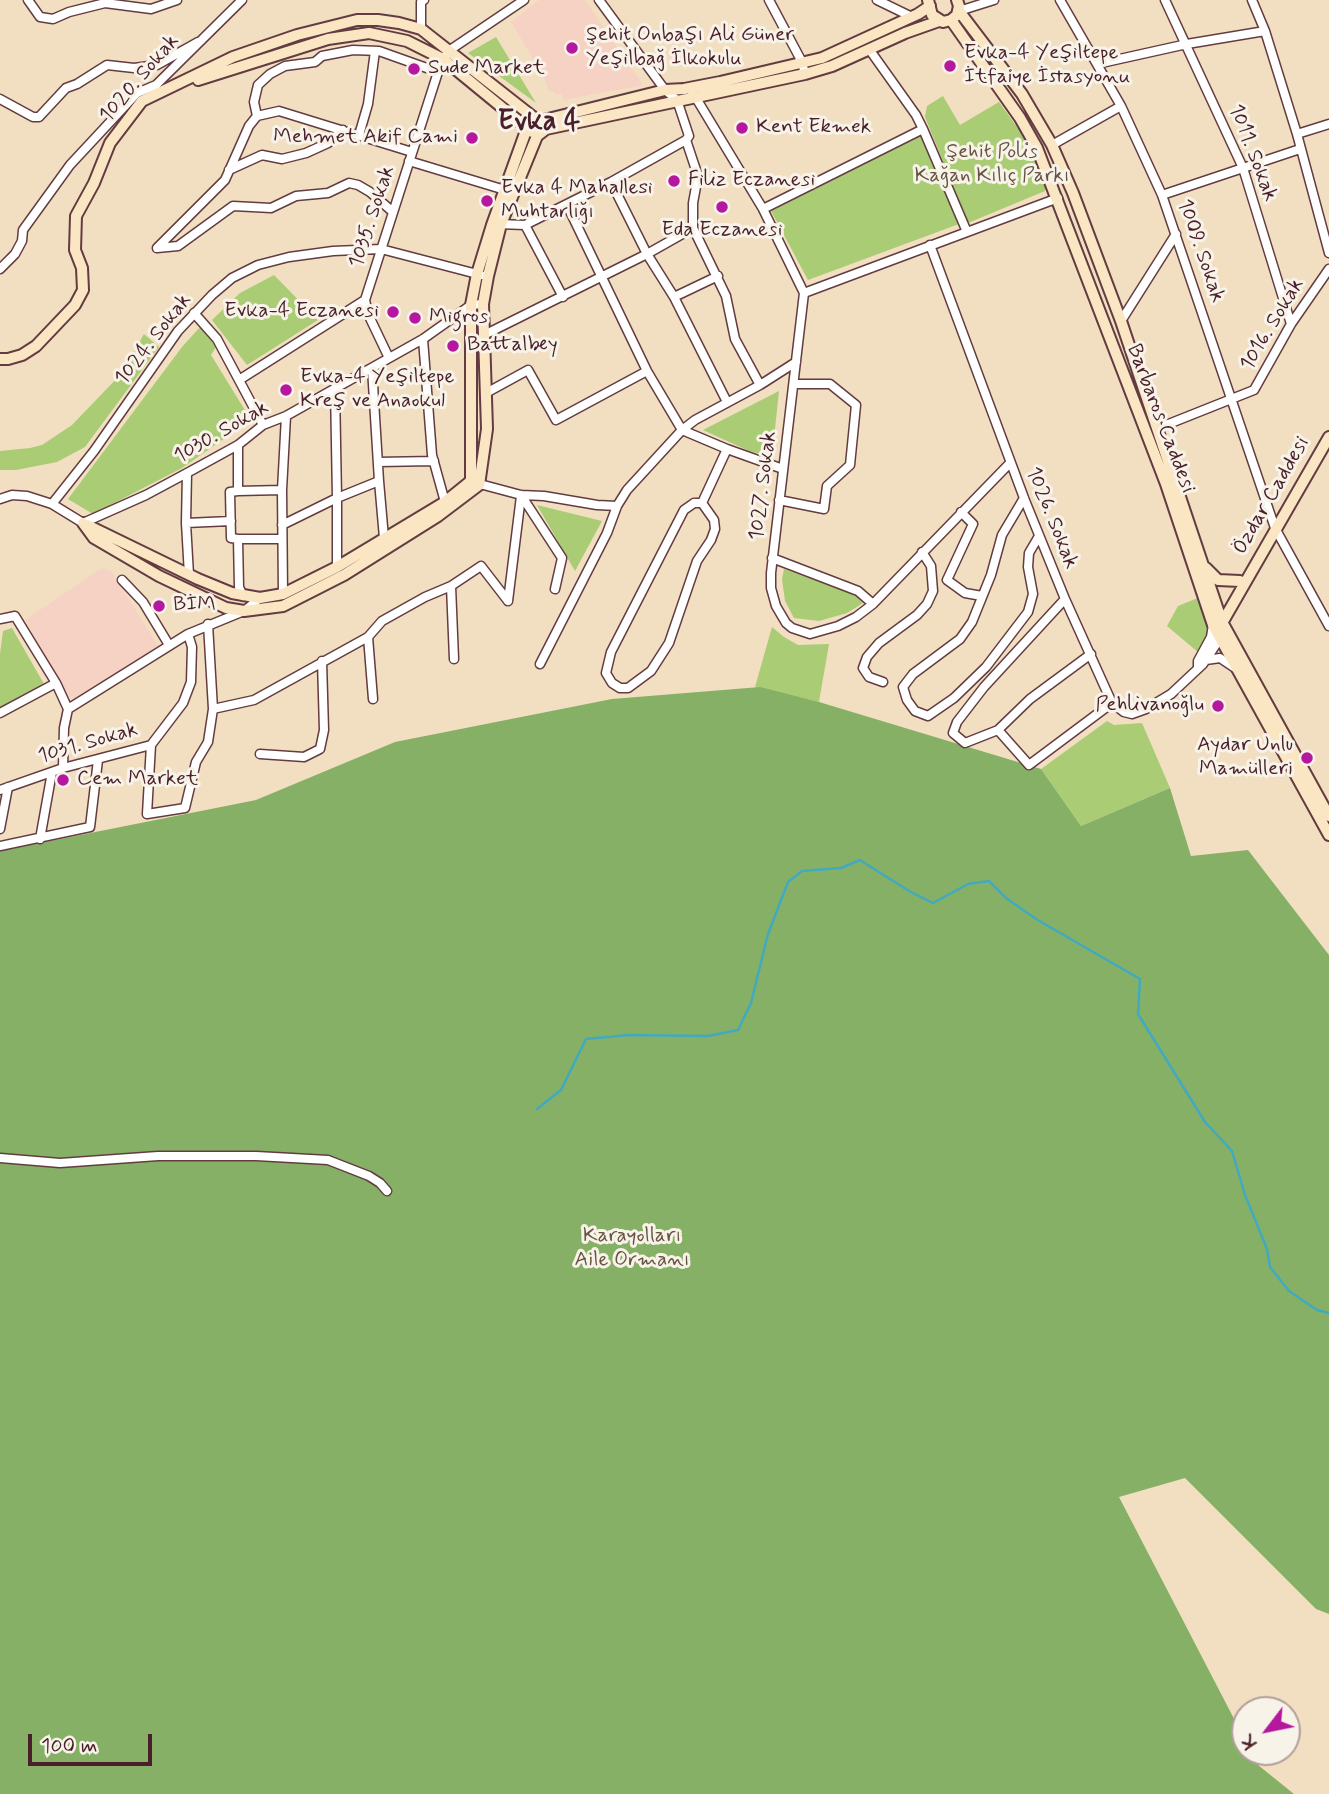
<!DOCTYPE html>
<html>
<head>
<meta charset="utf-8">
<style>
	body { margin:0 }
	#map { position:relative; width:1329px; height:1794px; overflow:hidden; background:#f2dfc1; font-family:Mynerve,sans-serif }
	canvas { display:block }
	.north { position:absolute; left:1231px; top:1696px; width:70px; height:70px; box-sizing:border-box; background:#f7f3e8; border:2px solid #b29e9c; border-radius:50%; rotate:238deg; font-size:19px; font-weight:700; line-height:28px; text-align:center; color:#4a1f2b }
	.north::after { content:''; display:block; margin:auto; width:24px; height:32px; background:#b5179e; clip-path:polygon(50% 0,100% 100%,50% 72%,0 100%) }
	.scale { position:absolute; left:28px; top:1734px; width:124px; height:32px; box-sizing:border-box; border:4px solid #4a1f2b; border-top:0; padding-left:9px; font-size:21px; line-height:24px; white-space:nowrap; color:#4a1f2b; -webkit-text-stroke:5px #f7f3e8; paint-order:stroke }
</style>
</head>
<body>
<div id="map">
<canvas width="1329" height="1794"></canvas>
<div class="north">K</div>
<div class="scale">100 m</div>
</div>
<script>
const ctx = document.querySelector('canvas').getContext('2d');
ctx.lineJoin = 'round';
function fill(path, color) { ctx.fillStyle = color; ctx.fill(path, 'evenodd'); }
const poly = rows => new Path2D(rows.map(r => 'M' + r).join(''));
function trace(path, color, width, dash) { ctx.strokeStyle = color; ctx.lineWidth = width; ctx.lineCap = dash ? 'butt' : 'round'; ctx.setLineDash(dash || []); ctx.stroke(path); }
function write(font, color, halo, rows, align = 'center') {
  ctx.font = font + ' Mynerve,sans-serif'; ctx.lineWidth = 6; ctx.setLineDash([]); ctx.textBaseline = 'middle'; ctx.strokeStyle = halo; ctx.fillStyle = color; for (const [text, x, y, turn = 0] of rows) {
    ctx.save(); ctx.translate(x, y); ctx.rotate((+turn || 0) * Math.PI / 180); ctx.textAlign = isNaN(turn) ? turn : align; if (halo) ctx.strokeText(text, 0, 0); ctx.fillText(text, 0, 0); ctx.restore();
  }
}
fill(poly([
	[539,0,585,0,643,85,564,100,561,94,555,95,555,92,549,91,543,75,511,22],
	[102,568,111,571,159,647,74,698,69,697,25,620]
]), '#f6d2c4');
fill(poly([
	[496,37,536,103,468,53],
	[943,96,960,125,999,102,1032,148,1046,183,1045,191,968,223,925,117,927,106],
	[920,135,959,224,808,280,771,211],
	[274,275,318,320,247,365,212,320,240,293],
	[200,327,216,347,211,355,251,420,182,468,93,514,68,499,182,347],
	[144,334,159,347,85,447,57,462,16,470,0,470,0,451,30,448,42,445,72,425,123,372],
	[779,391,772,457,749,451,703,430],
	[537,505,602,521,575,571],
	[784,569,854,594,863,603,847,613,819,621,794,618,785,601,782,579],
	[1200,597,1212,630,1199,653,1167,626,1178,606],
	[772,627,784,637,798,645,829,644,819,702,755,687],
	[12,628,44,684,0,708,0,654,3,631],
	[1107,721,1114,725,1142,723,1170,788,1081,826,1041,769]
]), '#a9cc75');
fill(poly([
	[760,687,819,702,1041,769,1081,826,1170,788,1191,856,1248,850,1329,955,1329,1614,1316,1609,1185,1478,1119,1497,1245,1740,1245,1752,1251,1752,1258,1765,1294,1794,0,1794,0,851,256,800,395,742,612,699]
]), '#86b066');
trace(poly([
	[537,1109,561,1090,586,1039,629,1035,708,1036,738,1030,751,1003,768,934,788,882,802,871,841,868,860,860,909,891,933,903,968,884,989,881,1006,898,1036,919,1140,979,1138,1014,1205,1122,1232,1151,1245,1195,1267,1249,1270,1267,1289,1291,1317,1310,1329,1313]
]), '#41aac1', 2.5);
const street = poly([
	[28,0,40,17,53,19,69,12,105,3,151,9,177,0],
	[769,0,802,62,805,74],
	[877,0,912,17],
	[1060,0,1121,106,1162,195,1275,528,1329,626],
	[1165,0,1243,168,1291,324],
	[1252,0,1265,31,1297,134,1329,253],
	[959,11,994,0],
	[421,29,421,2,424,0],
	[1097,64,1187,44,1265,31],
	[153,88,242,0],
	[692,95,696,98,763,209,804,293,771,573,771,588,776,606,786,623,792,628,810,634,838,626,856,617,873,604,1010,463],
	[0,99,33,117,39,117,66,88,77,84,107,65,134,68,157,65,198,42],
	[257,116,279,111,412,152],
	[923,129,967,232],
	[1297,134,1329,124],
	[359,135,368,104,375,51],
	[686,140,698,176,693,203,693,228,726,296,735,339,760,385],
	[1052,145,1121,106],
	[409,161,505,190],
	[229,170,262,155,282,159,306,153,328,143,343,130],
	[611,182,647,254,674,297,727,402],
	[1162,195,1300,149],
	[567,205,647,371,682,430,727,449,783,469],
	[763,209,923,129,916,115,869,49],
	[393,212,370,192,358,185,349,183,328,193,296,196,271,208,233,206,178,246,157,248,225,180,249,126,257,116,254,102,258,85,270,74,285,66,315,62,322,56,353,50,379,51,438,72],
	[498,224,525,225,611,182,686,140,689,136,677,100,665,90,599,0],
	[525,225,563,297],
	[930,245,1024,498,1065,599,1112,703,1124,712,1132,714,1146,709,1171,694,1203,664,1217,643,1218,636],
	[0,269,15,254,22,241,23,230,70,165,137,93,156,85],
	[804,293,1058,198],
	[674,297,718,276],
	[194,313,217,339,263,425],
	[1121,321,1176,234],
	[484,335,647,254,693,228],
	[423,339,432,455,445,502],
	[389,358,368,314,365,300,438,72,443,59,450,50,524,0],
	[239,380,365,300],
	[486,393,528,370,556,420,647,371],
	[1166,425,1254,390,1291,324,1329,269],
	[238,445,238,491,230,492,231,538,238,539,239,587,243,596],
	[378,462,434,461],
	[187,473,186,523,189,575],
	[379,481,384,538],
	[476,483,521,495,544,496,597,505,617,506],
	[238,491,282,490],
	[521,495,562,558,555,589],
	[1024,498,1002,535,991,575,972,622,960,639,913,674,903,687,907,700,915,711,928,716,954,698,986,667,1028,612,1033,594,1028,567,1029,553,1039,536],
	[0,499,12,495,27,496,52,504,83,523,146,495,187,473,238,445,263,425,286,416,423,339,471,305,483,304],
	[779,500,824,509,827,486,850,465,856,405,830,384,794,384],
	[694,503,702,503,714,520,715,529,711,540,697,561,669,643,651,671,628,688,620,688,612,683,606,673,611,652,684,510,694,503],
	[702,503,727,449],
	[52,504,94,451,178,331,212,295,232,278,258,265,289,257,333,251,381,249,481,275],
	[961,512,973,524,947,580,965,593,982,596],
	[186,523,231,521],
	[282,525,337,498,335,388],
	[238,539,282,539],
	[772,558,858,591,873,604],
	[337,567,337,498,379,481,372,368],
	[122,580,143,602,169,645],
	[451,586,454,659],
	[283,594,282,490,286,416],
	[1065,599,984,687,957,722,953,733,965,743,998,730,1030,699,1091,654],
	[508,601,521,496],
	[0,619,15,616,56,683,68,709,64,728,63,768],
	[208,624,213,709,254,700,368,637,382,621,425,597,451,586,481,566,508,601],
	[368,637,373,699],
	[1206,660,1220,658,1235,668],
	[540,664,607,533,617,506,627,490,682,430,695,420,760,385,796,362],
	[1198,668,1198,661,1211,637,1213,625],
	[883,682,869,677,863,668,867,657,879,643,917,615,927,604,933,591,931,566,922,552],
	[68,709,188,634,244,611,260,598],
	[0,713,56,683],
	[998,730,1029,765,1112,703],
	[151,745,147,814,185,808,196,762,208,742,213,709],
	[260,754,304,757,320,749,324,730,322,661],
	[0,790,63,768,151,745,183,703,191,682,192,647,188,634],
	[0,829,8,787],
	[40,839,52,772],
	[0,846,90,827,98,760],
	[0,1158,60,1163,158,1156,256,1156,328,1160,369,1176,380,1183,387,1191]
]);
const secondary = poly([
	[928,0,932,15,943,22,951,20,957,15,959,6,957,0],
	[959,11,1022,94,1052,145,1073,193,1121,321,1222,622,1329,816],
	[951,20,1020,118,1037,148,1166,484,1213,625,1329,835],
	[198,80,328,39,369,33,407,41,443,59,532,132],
	[0,359,8,359,22,355,36,346,75,305,83,290,82,268,75,250,76,216,94,183,110,143,142,101,233,57,297,35,357,20,378,20,399,23,421,29,542,124],
	[83,523,94,538,159,576,226,608,244,611,283,606,344,575,438,516,479,485,487,429,483,304,488,276,501,224,537,136,546,129,805,74,832,66,905,33,939,21],
	[87,525,198,579,232,593,260,598,283,594,337,567,445,502,471,481,471,305,477,274,492,225,527,128,540,121,665,90,684,89,720,82,822,58,918,14,930,6],
	[1206,568,1218,580,1240,581],
	[1222,623,1329,437]
]);
trace(street, '#633c42', 11);
trace(secondary, '#633c42', 14);
trace(street, '#fff', 8);
trace(secondary, '#fbe6c4', 10);
for (const [x, y, r, color] of [
	[572,48,7,"#b5179e"],
	[950,66,7,"#b5179e"],
	[414,69,7,"#b5179e"],
	[742,128,7,"#b5179e"],
	[472,138,7,"#b5179e"],
	[674,181,7,"#b5179e"],
	[487,201,7,"#b5179e"],
	[722,207,7,"#b5179e"],
	[393,312,7,"#b5179e"],
	[415,318,7,"#b5179e"],
	[453,346,7,"#b5179e"],
	[286,390,7,"#b5179e"],
	[159,606,7,"#b5179e"],
	[1218,706,7,"#b5179e"],
	[1307,758,7,"#b5179e"],
	[63,780,7,"#b5179e"]
]) { const dot = new Path2D(); dot.arc(x, y, r, 0, 2 * Math.PI); ctx.fillStyle = color; ctx.fill(dot); trace(dot, '#f7f3e8', 2.5); }
write('21px', '#4a1f2b', '#f7f3e8', [
	["Şehit Onbaşı Ali Güner",586,36],
	["Yeşilbağ İlkokulu",586,60],
	["Evka-4 Yeşiltepe",964,54],
	["İtfaiye İstasyonu",964,78],
	["Sude Market",428,69],
	["Kent Ekmek",756,128],
	["Mehmet Akif Cami",458,138,"right"],
	["Filiz Eczanesi",688,181],
	["Evka 4 Mahallesi",501,189],
	["Muhtarlığı",501,213],
	["Eda Eczanesi",722,231,"center"],
	["Evka-4 Eczanesi",379,312,"right"],
	["Migros",429,318],
	["Battalbey",467,346],
	["Evka-4 Yeşiltepe",300,378],
	["Kreş ve Anaokul",300,402],
	["BİM",173,606],
	["Pehlivanoğlu",1204,706,"right"],
	["Aydar Unlu",1293,746,"right"],
	["Mamülleri",1293,770,"right"],
	["Cem Market",77,780]
], 'left');
write('21px', '#4a1f2b', '#f7f3e8', [
	["1020. Sokak",140,79,-49],
	["1011. Sokak",1252,153,69],
	["1035. Sokak",373,217,-72],
	["1009. Sokak",1200,251,71],
	["1016. Sokak",1273,325,-59],
	["1024. Sokak",154,340,-52],
	["Barbaros Caddesi",1160,419,69],
	["1030. Sokak",222,433,-30],
	["1027. Sokak",764,486,-83],
	["Özdar Caddesi",1272,496,-60],
	["1026. Sokak",1051,518,68],
	["1031. Sokak",88,744,-16]
]);
write('21px', '#665341', '#f7f3e8', [
	["Şehit Polis",992,153],
	["Kağan Kılıç Parkı",992,177],
	["Karayolları",632,1237],
	["Aile Ormanı",632,1261]
]);
write('bold 28px', '#4a1f2b', '#f7f3e8', [
	["Evka 4",539,123]
]);
</script>
</body>
</html>
